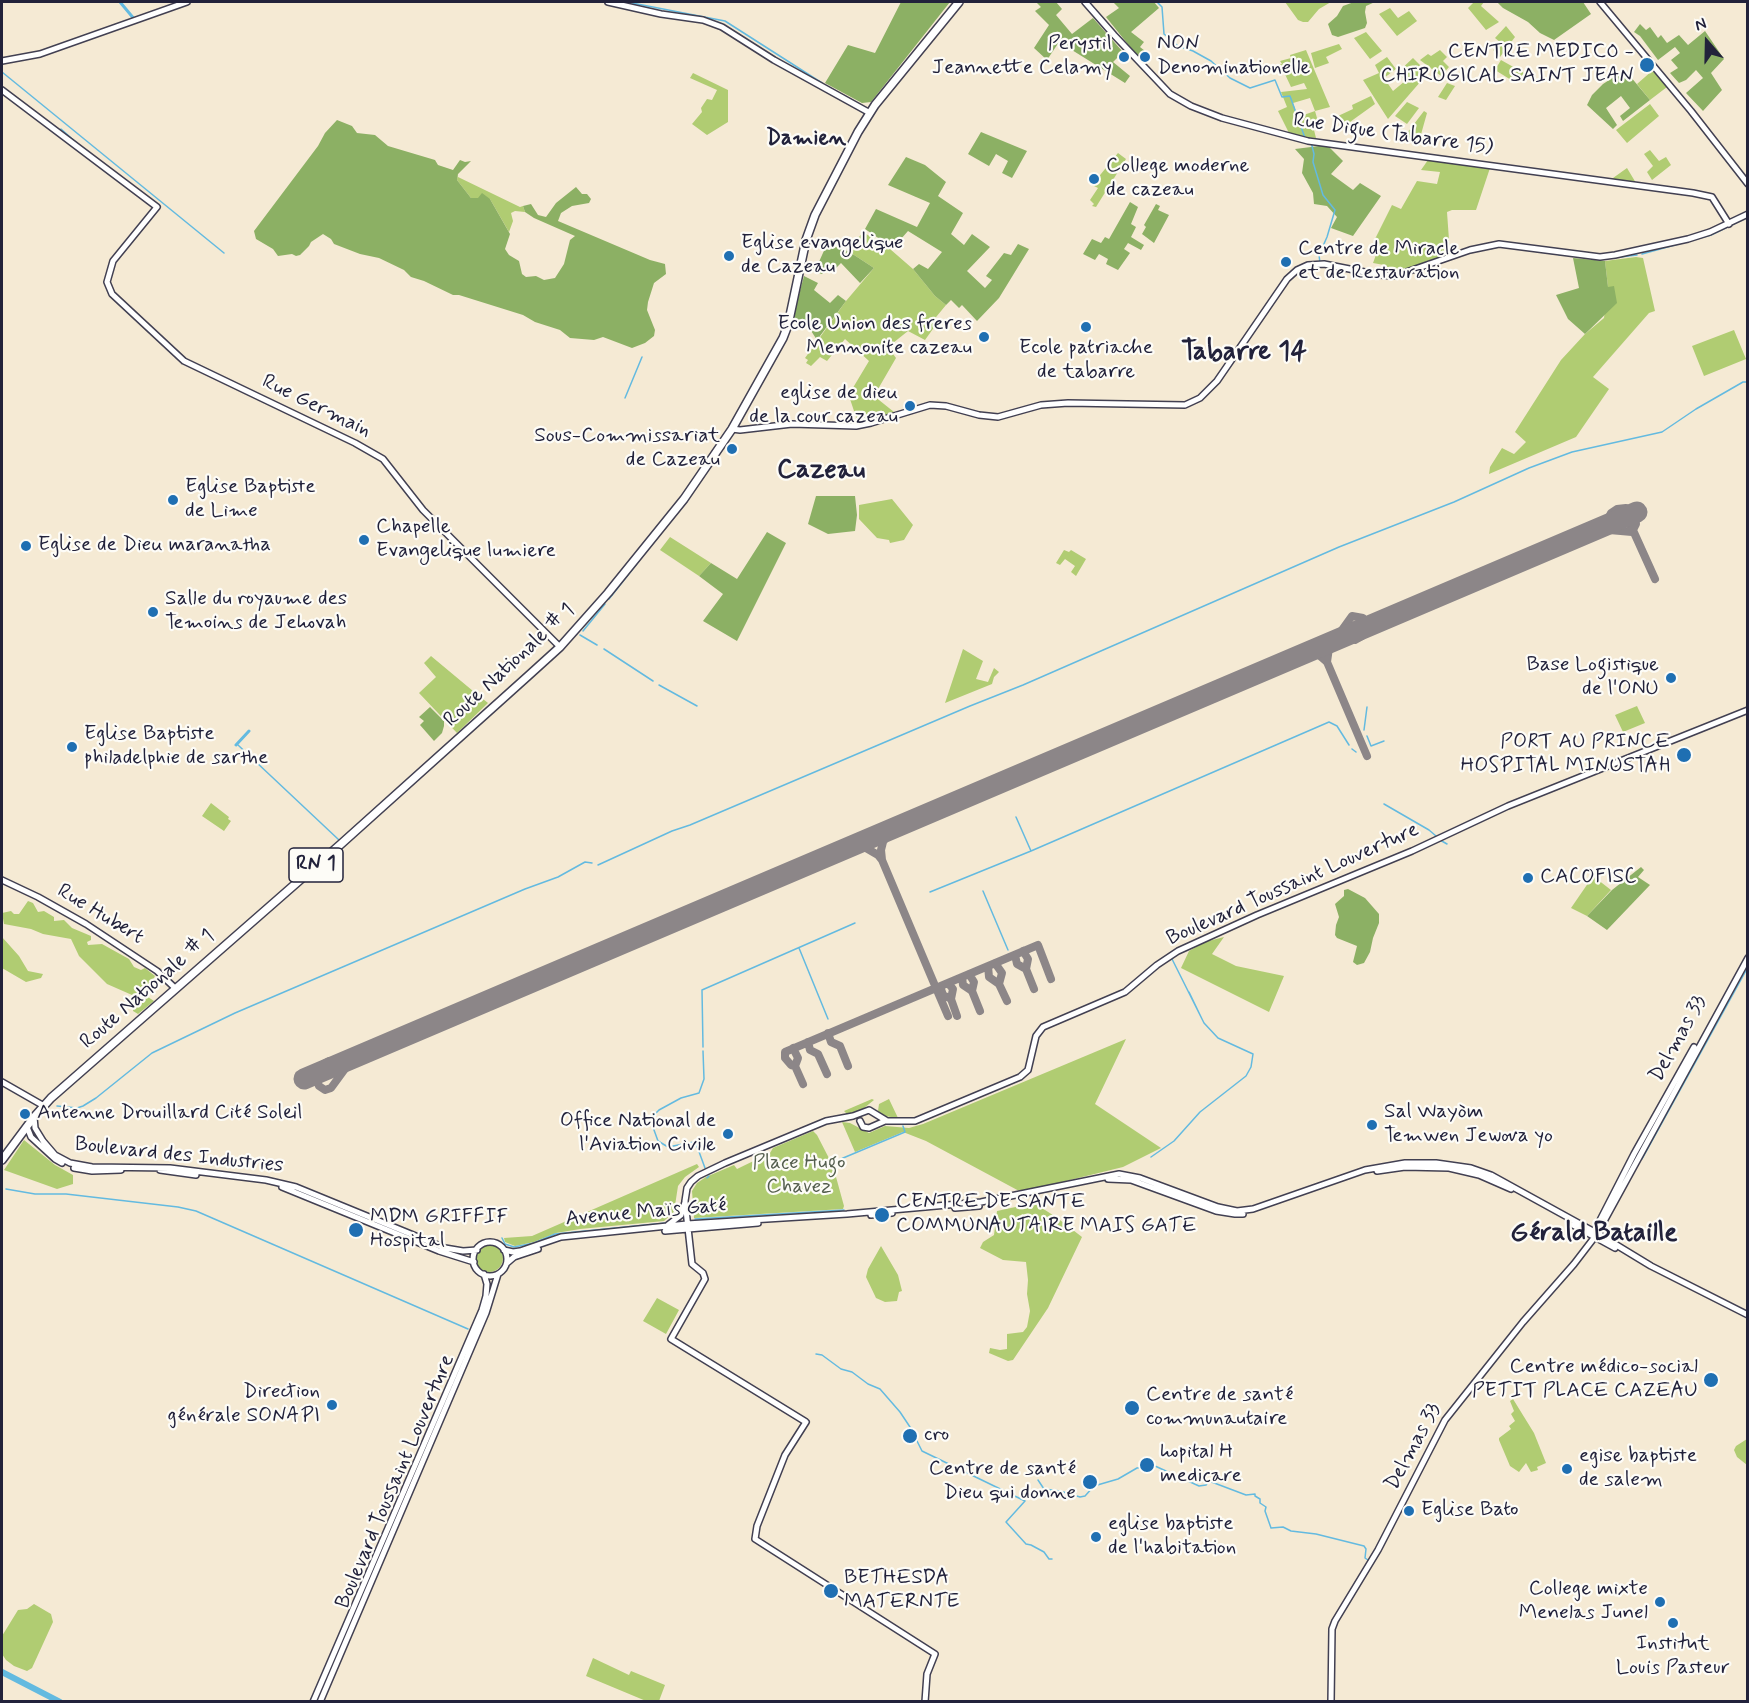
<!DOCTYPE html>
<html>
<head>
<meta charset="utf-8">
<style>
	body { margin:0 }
	#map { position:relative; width:1749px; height:1703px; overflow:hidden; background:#f5ead4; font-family:Mynerve,sans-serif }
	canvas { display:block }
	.frame { position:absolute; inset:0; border:3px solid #22223b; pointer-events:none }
	.north { position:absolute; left:1677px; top:12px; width:60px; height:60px; -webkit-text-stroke:4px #fdfcf7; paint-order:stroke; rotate:340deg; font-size:16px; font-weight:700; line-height:24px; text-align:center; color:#22223b }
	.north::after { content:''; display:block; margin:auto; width:21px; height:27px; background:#22223b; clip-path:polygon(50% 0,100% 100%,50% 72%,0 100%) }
</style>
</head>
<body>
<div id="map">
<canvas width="1749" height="1703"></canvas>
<div class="frame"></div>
<div class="north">N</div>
</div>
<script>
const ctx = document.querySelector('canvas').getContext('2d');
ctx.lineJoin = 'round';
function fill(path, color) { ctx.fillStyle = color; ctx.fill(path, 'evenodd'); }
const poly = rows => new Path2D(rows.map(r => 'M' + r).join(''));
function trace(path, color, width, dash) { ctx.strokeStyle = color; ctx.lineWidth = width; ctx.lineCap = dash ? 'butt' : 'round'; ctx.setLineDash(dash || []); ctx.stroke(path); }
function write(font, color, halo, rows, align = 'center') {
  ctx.font = font + ' Mynerve,sans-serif'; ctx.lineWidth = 4.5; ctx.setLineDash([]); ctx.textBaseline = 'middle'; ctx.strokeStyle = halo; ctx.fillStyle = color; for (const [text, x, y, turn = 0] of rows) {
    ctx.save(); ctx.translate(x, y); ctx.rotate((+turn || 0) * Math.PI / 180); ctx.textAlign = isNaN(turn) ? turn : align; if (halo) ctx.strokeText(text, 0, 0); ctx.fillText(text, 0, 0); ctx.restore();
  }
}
fill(poly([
	[1285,2,1331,2,1319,9,1308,22,1303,22,1298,20],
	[1474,2,1484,2,1481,6,1499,22,1486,30,1468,8],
	[1390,8,1398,18,1409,11,1417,21,1397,36,1379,14],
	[1506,26,1515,37,1500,57,1493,50,1500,42,1495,38],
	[1366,32,1382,51,1370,59,1354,38],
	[1339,44,1342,49,1326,57,1329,63,1315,68,1311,53],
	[1306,50,1330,107,1315,111,1319,125,1313,126,1316,138,1290,135,1278,111,1287,107,1281,92,1307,89,1304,83,1291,87,1283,70,1273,73,1270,67,1282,64,1280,61,1291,58,1290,55],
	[1310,98,1315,111,1298,117,1293,103],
	[1440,50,1447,57,1443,61,1449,67,1441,76,1420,60,1428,54,1431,56],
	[1387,57,1396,69,1384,78,1393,91,1405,81,1398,72,1413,58,1428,73,1388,119,1363,80,1379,73,1375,65],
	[1501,60,1524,73,1516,83,1495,70],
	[1653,70,1667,87,1650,100,1637,84],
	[693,73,728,90,728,122,707,135,692,124,702,112,701,108,707,99,712,100,717,90,690,78],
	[1447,83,1455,86,1446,100,1438,97],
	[1371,96,1375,104,1343,127,1338,116,1353,109,1352,105],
	[1407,102,1419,108,1407,124,1395,116],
	[1650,104,1659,116,1627,143,1616,130],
	[1424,111,1427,113,1420,138,1404,137],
	[1650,150,1659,161,1666,157,1671,165,1652,180,1647,172,1653,166,1644,154],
	[1118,153,1126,159,1096,207,1092,206,1094,204,1090,200,1098,188,1092,185],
	[1428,160,1490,168,1476,210,1452,210,1447,212,1450,254,1400,271,1381,273,1384,265,1373,263,1380,244,1375,239,1392,205,1401,209,1417,181,1437,184,1440,172,1421,170],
	[1627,168,1636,183,1613,180,1613,178],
	[458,174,458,177,520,207,523,206,525,212,515,211,511,213,513,221,509,232,490,199,471,198,457,180],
	[863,232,890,249,913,269,935,296,946,305,932,322,935,326,925,340,908,331,888,347,896,358,874,396,894,412,866,421,857,420,847,390,851,391,869,361,845,339,827,361,820,357,811,366,806,363,808,360,805,358,846,301,874,268,848,251],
	[1636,257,1643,258,1655,311,1649,313,1593,377,1609,389,1576,437,1489,474,1490,467,1502,448,1514,454,1526,442,1515,432,1561,360,1585,334,1604,318,1608,287,1605,261],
	[1734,330,1746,359,1704,376,1692,346],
	[892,499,913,525,904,540,890,543,889,540,877,538,859,519,859,505],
	[670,537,711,563,699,576,660,550],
	[1064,550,1069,552,1071,550,1086,559,1076,576,1071,572,1075,566,1065,559,1060,565,1056,563],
	[963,649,983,661,976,679,988,682,994,668,999,672,994,677,992,684,945,703],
	[431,656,479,696,478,699,483,699,488,703,457,733,419,693,436,677,424,663],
	[1637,706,1645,723,1623,732,1615,715],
	[211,803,229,817,228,819,231,821,224,831,202,816],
	[1593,876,1611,890,1587,916,1571,908],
	[28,901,33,903,38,912,44,911,54,917,54,921,64,920,72,928,91,936,91,940,87,942,88,945,102,944,129,959,134,967,141,970,145,968,155,976,145,995,154,1001,138,1014,133,1011,134,1002,132,995,107,984,79,956,71,939,43,934,31,929,4,924,2,913,11,911,14,914,19,914],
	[2,937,19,956,28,971,43,974,41,978,26,982,2,968],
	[1224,937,1212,954,1236,966,1284,976,1269,1012,1181,968,1189,951,1205,942],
	[1126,1039,1095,1104,1161,1148,1123,1167,1021,1192,926,1141,903,1132,855,1152,842,1122,850,1123,869,1133,885,1126,909,1128,923,1124],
	[872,1099,874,1100,859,1112,848,1115,844,1111],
	[889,1099,898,1118,884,1116,878,1111,879,1104],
	[813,1131,817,1135,833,1166,844,1206,843,1209,694,1218,692,1191,697,1183,706,1177,734,1165,737,1169,770,1153,773,1148],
	[24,1140,55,1165,73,1175,73,1184,57,1189,4,1170],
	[697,1164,699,1167,685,1177,678,1186,674,1212,664,1221,580,1229,556,1233,534,1242,515,1246,505,1242,504,1238,532,1236],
	[1034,1203,1056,1217,1082,1237,1048,1308,1013,1360,1008,1361,989,1353,990,1348,1000,1350,1007,1349,1007,1334,1023,1332,1027,1327,1030,1311,1027,1294,1028,1280,1026,1262,1003,1260,980,1248,983,1242,994,1235,997,1211],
	'475 1258a14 14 0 1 1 28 0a14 14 0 1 1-28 0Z',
	[881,1246,898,1275,902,1291,899,1292,897,1301,885,1302,876,1298,866,1277,868,1269],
	[657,1298,679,1310,666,1334,643,1321],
	[1513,1399,1534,1433,1546,1463,1537,1467,1538,1470,1531,1472,1526,1463,1519,1472,1510,1466,1499,1440,1499,1438,1511,1429,1509,1426,1515,1421,1511,1414,1514,1411,1510,1401],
	[1747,1439,1747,1465,1737,1457,1734,1450,1736,1446],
	[34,1604,51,1614,53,1622,32,1668,27,1671,14,1666,6,1660,2,1654,2,1636,18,1610,27,1609],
	[593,1658,629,1675,631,1671,665,1685,659,1701,646,1701,586,1676]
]), '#b0cc72');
fill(poly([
	[901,2,950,2,871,102,862,103,825,83,848,45,875,53],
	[1036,2,1056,2,1062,9,1056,15,1072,34,1093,18,1123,52,1113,62,1130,76,1125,83,1059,42,1047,60,1034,48,1049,25,1035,11,1041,7],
	[1113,2,1154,2,1159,8,1131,32,1144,42,1140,47,1145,51,1139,58,1106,17,1119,8],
	[1354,2,1375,2,1366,6,1365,12,1367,23,1365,28,1338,37,1332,35,1328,24,1337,16,1343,6],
	[1497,2,1583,2,1591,14,1554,40,1540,33,1528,22,1503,8],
	[1640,24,1646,30,1650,27,1658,38,1661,35,1667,43,1679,35,1688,45,1705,31,1724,59,1711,73,1722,90,1703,111,1686,93,1703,78,1696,70,1686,80,1679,83,1670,73,1678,68,1671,60,1680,53,1675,47,1658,60,1640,36,1634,32],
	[1625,70,1650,100,1623,121,1620,116,1630,108,1621,96,1606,108,1617,125,1613,129,1587,105,1592,95,1603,84],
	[337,120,352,126,357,133,375,135,388,146,435,160,438,165,453,170,460,160,465,162,471,161,458,174,457,180,471,198,478,198,482,193,490,199,510,234,505,249,509,255,519,261,522,274,526,277,536,276,544,280,555,278,564,264,570,240,575,236,534,218,525,212,523,206,531,204,538,215,546,217,556,203,576,187,582,194,587,194,591,199,589,203,572,206,561,213,558,221,650,260,665,264,666,274,654,283,648,302,647,310,655,330,654,336,645,343,632,348,603,337,594,340,570,338,560,330,535,322,523,315,459,295,453,295,424,281,411,277,404,270,379,258,360,254,334,244,331,239,323,234,311,242,309,246,300,255,296,256,292,254,278,256,273,249,256,239,254,231,318,146,325,133],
	[981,132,1027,151,1012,178,1002,173,1008,161,996,154,989,166,968,154],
	[1327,145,1343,161,1331,174,1353,190,1360,183,1381,196,1353,236,1331,228,1337,217,1327,206,1314,204,1313,193,1302,173,1304,159,1295,149],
	[906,157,925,165,946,182,938,196,963,213,951,234,964,245,972,234,990,247,967,271,985,288,992,280,986,276,1004,253,1011,255,1018,244,1029,249,999,298,977,321,962,305,959,308,951,300,946,305,935,296,913,269,919,264,928,269,942,252,908,231,893,248,865,229,876,209,917,227,930,203,888,185],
	[1130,202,1138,207,1131,224,1136,227,1131,237,1144,245,1141,250,1128,243,1124,249,1130,253,1118,270,1106,264,1108,259,1099,254,1095,260,1083,254,1092,239,1101,243,1105,237,1109,239],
	[1156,204,1160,206,1158,210,1169,215,1154,243,1142,234,1146,227,1144,225],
	[827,244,848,251,874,268,860,283,841,263,832,272,826,270,822,274,806,269,807,261,818,264],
	[1573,258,1605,261,1608,287,1614,286,1617,303,1585,334,1568,319,1556,295,1579,288],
	[804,276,818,283,814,290,830,303,838,295,846,301,817,340,804,320,791,324],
	[816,496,855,496,857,515,855,531,828,534,808,524],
	[767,532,786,543,737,641,703,621,723,594,699,576,711,563,737,579],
	[430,707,444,721,444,726,442,733,434,741,420,725,424,721,419,717],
	[1641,867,1644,870,1638,877,1650,885,1607,930,1587,916,1612,890],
	[1348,889,1365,898,1379,914,1379,923,1373,938,1370,952,1364,963,1357,965,1353,962,1357,946,1337,938,1335,935,1336,925,1339,917,1335,904,1344,896,1344,890]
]), '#8cb064');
trace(poly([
	[627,2,725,21,822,83],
	[1157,2,1162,7,1164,34,1178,46,1193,51,1211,61,1230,78,1250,88,1275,80,1282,97,1290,96,1305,138],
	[2,72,224,253],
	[61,129,78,144],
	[1311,142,1314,154,1313,162,1323,195,1335,210,1327,237,1319,255,1320,263],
	[1504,247,1555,254],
	[1490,249,1498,247],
	[1642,254,1711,235,1748,217],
	[1559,255,1567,255],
	[1620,257,1637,255],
	[1366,275,1379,277],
	[625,398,642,357],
	[21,545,28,548],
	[609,599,639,561],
	[583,631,605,604],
	[580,635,597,645],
	[604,649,653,681],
	[659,685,697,706],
	[1364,730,1367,707],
	[1367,736,1371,746,1384,741],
	[238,745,339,840],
	[1352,749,1356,752],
	[1384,804,1429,830,1436,836],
	[1440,840,1447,844],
	[1031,851,1329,722,1337,726,1349,745],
	[598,865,672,831,690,825,970,706,1023,685,1339,547,1454,502,1529,468,1572,452,1662,432,1696,409,1743,382,1748,382],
	[983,891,1008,950],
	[930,892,1031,851,1016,817],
	[799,948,828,1019],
	[1189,992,1202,1019],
	[703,1047,702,990,855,923],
	[703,1051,704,1079,699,1093,681,1098,659,1110,650,1119,658,1141,668,1147,694,1142,698,1149,705,1168],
	[57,1106,77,1108,83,1106,96,1098,152,1053,235,1013,525,889,558,877,585,862,592,863],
	[1151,1157,1174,1141,1200,1112,1246,1076,1251,1067,1253,1054,1218,1038,1204,1023,1172,959],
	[1642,1159,1748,967],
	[836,1161,905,1132,903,1126],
	[707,1178,709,1176],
	[6,1189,35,1194,66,1194,178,1207,196,1211,468,1329],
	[695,1219,844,1210],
	[502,1238,505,1244,514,1247,534,1243,555,1234,666,1223],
	[816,1354,822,1355,841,1369,852,1372,868,1384,880,1389,900,1412,910,1427,922,1451,1025,1501,1006,1522,1026,1544,1031,1545,1044,1552,1049,1559,1052,1559],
	[1038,1480,1044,1489,1060,1491,1080,1497,1085,1496,1094,1486,1118,1479,1137,1468,1155,1466,1199,1486,1206,1485,1209,1481,1246,1495,1255,1494,1255,1496,1260,1499,1260,1503,1266,1507,1265,1511,1271,1528,1283,1527,1291,1531,1316,1534,1364,1546,1366,1549,1365,1558,1368,1560]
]), '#63bae0', 1.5);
trace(poly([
	[120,2,135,20],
	[236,745,249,731]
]), '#63bae0', 3);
trace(poly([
	[2,1672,60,1702]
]), '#63bae0', 6);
trace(poly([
	[1627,517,1655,579],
	[1598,529,1632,532,1636,524,1635,518,1626,508,1617,509,1611,513,1605,525,1600,528],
	[1310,651,1320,656,1327,662,1367,756],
	[1327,662,1329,648,1352,616,1363,618,1366,628,1362,636,1355,640,1344,637],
	[896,827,887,835,883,842,881,850,882,860,936,988,1038,945,1051,979],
	[848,848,866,848,878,855,882,860],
	[1023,951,1028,959,1026,969],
	[1015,955,1017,964,1026,969,1034,989],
	[995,963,1002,973,999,984],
	[988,966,989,977,999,984,1007,1001],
	[969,974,974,982,972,991],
	[962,977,963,985,972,991,980,1011],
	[948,983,953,989,951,999],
	[941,989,943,995,951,999,957,1016],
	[828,1033,831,1042,840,1046,848,1066],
	[808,1042,810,1050,818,1054,827,1074],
	[793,1048,798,1058,795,1066],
	[341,1063,329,1061,318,1067,315,1076,319,1086,325,1090,331,1088,353,1058],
	[803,1084,795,1066,791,1065,785,1058,785,1052,936,988,948,1016]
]), '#8c8688', 8);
trace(poly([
	[304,1079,1637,512]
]), '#8c8688', 21);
const secondary = poly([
	[608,2,661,14,703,20,722,27,774,60,870,113],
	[1085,2,1114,35,1170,94,1191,106,1222,118,1308,141,1693,193,1712,197,1729,224],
	[1600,2,1691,111,1748,184],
	[2,61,40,54,187,2],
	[2,90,157,207,113,261,107,282,112,294,184,361,355,443,383,459,423,510,560,647],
	[732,429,740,430,792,424,856,426,871,423,930,405,946,406,979,415,998,417,1041,405,1068,403,1185,405,1200,398,1217,381,1287,279,1297,270,1308,265,1324,264,1380,275,1395,276,1470,250,1499,244,1600,257,1615,255,1688,239,1710,232,1748,214],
	[2,880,38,897,86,924,157,971,175,988],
	[2,1082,44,1106],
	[34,1117,35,1128,43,1141,55,1155,70,1163,92,1167,170,1168,266,1180,296,1187,445,1248,463,1251,477,1250],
	[860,1121,863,1127,869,1128,885,1121],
	[27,1127,31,1137,55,1159,62,1163],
	[74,1168,92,1171,121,1170],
	[160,1170,196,1175],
	[1377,1171,1405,1167,1449,1168,1479,1175,1511,1189],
	[1108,1179,1131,1180,1216,1211,1235,1214,1243,1214],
	[282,1187,439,1251,474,1262],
	[955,1208,979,1206],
	[871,1215,892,1213],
	[668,1225,681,1215,685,1202],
	[1573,1225,1615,1248],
	[665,1231,758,1223],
	[1593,1234,1634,1154,1694,1047],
	'473 1259a17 17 0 1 1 34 0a17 17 0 1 1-34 0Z',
	[504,1250,513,1252,520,1251,561,1237,687,1224,847,1214,981,1202,1119,1174,1140,1178,1218,1207,1237,1211,1253,1209,1365,1170,1405,1163,1436,1163,1471,1168,1491,1175,1600,1235,1651,1266,1748,1315],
	[507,1263,514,1257,538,1249],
	[313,1702,482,1310,486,1296,487,1284,484,1274],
	[320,1702,486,1313,498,1274],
	[925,1702,927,1674,935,1654,755,1539,757,1526,785,1455,806,1422,671,1339,705,1279,703,1273,692,1264,685,1201,687,1188,691,1182,698,1176,725,1163,826,1121,853,1116,869,1110,887,1121,915,1121,1020,1077,1028,1070,1036,1036,1043,1027,1125,992,1157,965,1178,951,1257,915,1412,851,1508,806,1748,710],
	[1331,1702,1332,1629,1335,1621,1378,1550,1445,1420,1523,1322,1574,1264,1597,1234,1748,958]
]);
const primary = poly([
	[2,1160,34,1117,51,1098,341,844,528,676,560,647,608,593,684,499,732,429,783,338,788,325,806,240,815,215,858,132,875,105,959,2]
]);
trace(secondary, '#424052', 8);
trace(primary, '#424052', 10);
trace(secondary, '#fff', 5);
trace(primary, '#fff', 7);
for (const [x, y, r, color] of [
	[1124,57,6,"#1f6fb2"],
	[1145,57,6,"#1f6fb2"],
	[1647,65,8,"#1f6fb2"],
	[1094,179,6,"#1f6fb2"],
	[729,256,6,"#1f6fb2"],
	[1286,262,6,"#1f6fb2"],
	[1086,327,6,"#1f6fb2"],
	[984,337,6,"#1f6fb2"],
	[910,406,6,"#1f6fb2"],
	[732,449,6,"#1f6fb2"],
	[173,500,6,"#1f6fb2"],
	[364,540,6,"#1f6fb2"],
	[26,546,6,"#1f6fb2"],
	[153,612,6,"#1f6fb2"],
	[1671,678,6,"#1f6fb2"],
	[72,747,6,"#1f6fb2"],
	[1684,755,8,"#1f6fb2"],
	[1528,878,6,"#1f6fb2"],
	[25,1114,6,"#1f6fb2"],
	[1372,1125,6,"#1f6fb2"],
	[728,1134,6,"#1f6fb2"],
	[882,1215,8,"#1f6fb2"],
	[356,1230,8,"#1f6fb2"],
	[1711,1380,8,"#1f6fb2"],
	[332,1405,6,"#1f6fb2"],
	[1132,1408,8,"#1f6fb2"],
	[910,1436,8,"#1f6fb2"],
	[1147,1465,8,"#1f6fb2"],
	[1567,1469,6,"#1f6fb2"],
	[1090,1482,8,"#1f6fb2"],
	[1409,1511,6,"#1f6fb2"],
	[1096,1537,6,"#1f6fb2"],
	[831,1591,8,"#1f6fb2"],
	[1660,1602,6,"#1f6fb2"],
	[1673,1623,6,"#1f6fb2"]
]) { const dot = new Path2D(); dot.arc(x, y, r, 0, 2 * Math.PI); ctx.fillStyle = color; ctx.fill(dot); trace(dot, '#fdfcf7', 2); }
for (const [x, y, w] of [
	[316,865,54]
]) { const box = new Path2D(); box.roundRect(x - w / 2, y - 17, w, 34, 4.5); ctx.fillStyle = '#fdfcf7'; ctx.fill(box); trace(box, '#22223b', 1.5); }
write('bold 20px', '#22223b', null, [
	["RN 1",316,865]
]);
write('21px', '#22223b', '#fdfcf7', [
	["Perystil",1112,45,"right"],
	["Jeannette Celamy",1112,69,"right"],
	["NON",1157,45],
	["Denominationelle",1157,69],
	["CENTRE MEDICO -",1634,53,"right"],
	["CHIRUGICAL SAINT JEAN",1634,77,"right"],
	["College moderne",1106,167],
	["de cazeau",1106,191],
	["Eglise evangelique",741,244],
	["de Cazeau",741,268],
	["Centre de Miracle",1298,250],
	["et de Restauration",1298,274],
	["Ecole Union des freres",972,325,"right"],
	["Mennonite cazeau",972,349,"right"],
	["Ecole patriache",1086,349,"center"],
	["de tabarre",1086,373,"center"],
	["eglise de dieu",898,394,"right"],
	["de la cour cazeau",898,418,"right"],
	["Sous-Commissariat",720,437,"right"],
	["de Cazeau",720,461,"right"],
	["Eglise Baptiste",185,488],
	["de Lime",185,512],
	["Chapelle",376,528],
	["Evangelique lumiere",376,552],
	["Eglise de Dieu maranatha",38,546],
	["Salle du royaume des",165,600],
	["Temoins de Jehovah",165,624],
	["Base Logistique",1659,666,"right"],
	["de l'ONU",1659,690,"right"],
	["Eglise Baptiste",84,735],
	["philadelphie de sarthe",84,759],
	["PORT AU PRINCE",1670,743,"right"],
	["HOSPITAL MINUSTAH",1670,767,"right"],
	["CACOFISC",1540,878],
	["Sal Wayòm",1384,1113],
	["Temwen Jewova yo",1384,1137],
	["Antenne Drouillard Cité Soleil",37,1114],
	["Office National de",716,1122,"right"],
	["l'Aviation Civile",716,1146,"right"],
	["CENTRE DE SANTE",896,1203],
	["COMMUNAUTAIRE MAIS GATE",896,1227],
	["MDM GRIFFIF",370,1218],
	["Hospital",370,1242],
	["Centre médico-social",1698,1368,"right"],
	["PETIT PLACE CAZEAU",1698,1392,"right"],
	["Direction",320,1393,"right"],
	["générale SONAPI",320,1417,"right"],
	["Centre de santé",1146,1396],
	["communautaire",1146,1420],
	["cro",924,1436],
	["hopital H",1160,1453],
	["medicare",1160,1477],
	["egise baptiste",1579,1457],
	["de salem",1579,1481],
	["Centre de santé",1076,1470,"right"],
	["Dieu qui donne",1076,1494,"right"],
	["Eglise Bato",1421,1511],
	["eglise baptiste",1108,1525],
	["de l'habitation",1108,1549],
	["BETHESDA",844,1579],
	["MATERNTE",844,1603],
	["College mixte",1648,1590,"right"],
	["Menelas Junel",1648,1614,"right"],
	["Institut",1673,1645,"center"],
	["Louis Pasteur",1673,1669,"center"]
], 'left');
write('21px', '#22223b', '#fdfcf7', [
	["Rue Digue (Tabarre 15)",1393,135,8],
	["Rue Germain",316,407,26],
	["Route Nationale # 1",510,666,-43],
	["Boulevard Toussaint Louverture",1293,885,-24],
	["Rue Hubert",100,915,31],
	["Route Nationale # 1",148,990,-41],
	["Delmas 33",1679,1039,-61],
	["Boulevard des Industries",179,1156,6],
	["Avenue Maïs Gaté",646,1213,-5],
	["Delmas 33",1414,1447,-62],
	["Boulevard Toussaint Louverture",396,1482,-67]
]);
write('21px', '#545e4e', '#fdfcf7', [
	["Place Hugo",799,1164],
	["Chavez",799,1188]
]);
write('bold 22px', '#22223b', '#fdfcf7', [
	["Damien",806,139]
]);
write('bold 27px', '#22223b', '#fdfcf7', [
	["Tabarre 14",1244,353],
	["Cazeau",821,471],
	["Gérald Bataille",1594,1234]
]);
</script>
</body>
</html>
